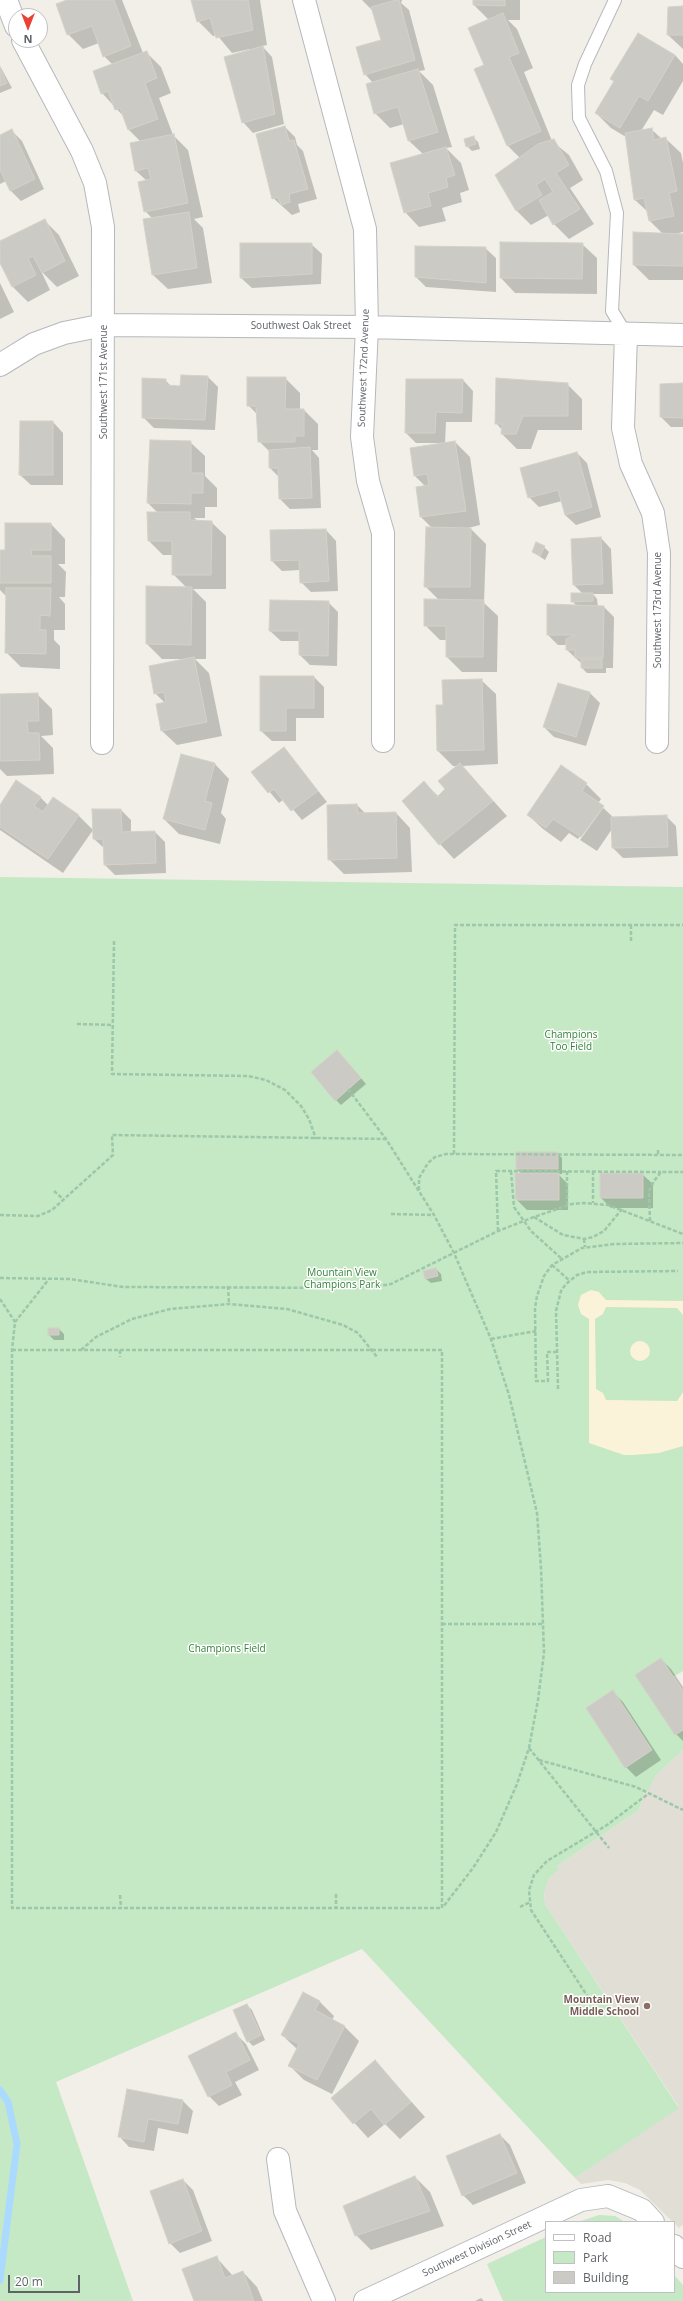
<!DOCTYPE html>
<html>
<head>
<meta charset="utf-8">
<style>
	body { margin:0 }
	#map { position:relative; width:683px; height:2301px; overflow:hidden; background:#f1efe8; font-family:"Open Sans",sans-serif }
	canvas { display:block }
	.legend { position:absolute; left:545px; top:2221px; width:130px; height:72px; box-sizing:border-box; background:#fff; border:1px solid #bfc1c3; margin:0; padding:5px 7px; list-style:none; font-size:12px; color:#5f6368 }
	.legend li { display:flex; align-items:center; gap:8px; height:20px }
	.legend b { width:20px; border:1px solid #bfc1c3 }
	.north { position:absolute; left:8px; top:8px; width:40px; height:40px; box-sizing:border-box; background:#fff; border:1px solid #bfc1c3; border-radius:50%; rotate:180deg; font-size:11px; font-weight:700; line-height:16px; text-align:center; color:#5f6368 }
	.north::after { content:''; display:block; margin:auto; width:14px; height:18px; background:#ea4335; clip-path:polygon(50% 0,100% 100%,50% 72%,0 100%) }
	.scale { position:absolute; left:8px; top:2275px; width:72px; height:18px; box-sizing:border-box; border:2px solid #5f6368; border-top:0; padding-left:5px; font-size:12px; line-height:14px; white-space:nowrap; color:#5f6368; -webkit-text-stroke:3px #fff; paint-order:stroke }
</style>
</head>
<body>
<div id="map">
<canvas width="683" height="2301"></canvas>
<ul class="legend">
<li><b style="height:5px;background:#fff"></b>Road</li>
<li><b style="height:11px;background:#c5e8c5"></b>Park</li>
<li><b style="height:11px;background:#cccac5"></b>Building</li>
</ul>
<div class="north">N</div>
<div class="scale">20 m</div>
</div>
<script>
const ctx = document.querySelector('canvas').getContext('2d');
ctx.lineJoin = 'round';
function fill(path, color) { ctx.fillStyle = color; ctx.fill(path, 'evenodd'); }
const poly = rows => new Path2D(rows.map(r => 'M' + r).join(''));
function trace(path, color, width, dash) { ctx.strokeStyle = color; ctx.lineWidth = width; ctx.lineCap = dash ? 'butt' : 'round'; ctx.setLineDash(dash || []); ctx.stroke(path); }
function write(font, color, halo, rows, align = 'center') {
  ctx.font = font + ' "Open Sans",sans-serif'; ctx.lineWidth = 3; ctx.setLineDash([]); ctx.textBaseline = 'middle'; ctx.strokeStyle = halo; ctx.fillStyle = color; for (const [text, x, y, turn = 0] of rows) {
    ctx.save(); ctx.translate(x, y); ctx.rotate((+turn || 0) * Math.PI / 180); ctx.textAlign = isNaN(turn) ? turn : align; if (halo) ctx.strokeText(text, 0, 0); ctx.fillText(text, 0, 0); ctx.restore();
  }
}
fill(poly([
	[683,1750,683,2225,679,2228,640,2190,625,2183,608,2180,581,2184,575,2178,679,2107,545,1904,544,1894,549,1878,559,1869,557,1866,639,1810,645,1790,656,1775]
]), '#e1ded6');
fill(poly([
	[0,877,683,887,683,1671,671,1678,683,1698,683,1750,656,1775,648,1790,645,1790,639,1810,557,1866,559,1869,549,1878,544,1894,545,1904,679,2108,575,2178,362,1949,56,2082,133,2301,0,2301],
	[599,2215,615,2216,625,2222,578,2222],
	[546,2237,546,2292,674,2292,674,2275,683,2285,683,2301,503,2301,487,2264]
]), '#c5e8c5');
fill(poly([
	[591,1290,599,1292,606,1300,683,1301,683,1315,677,1308,606,1307,603,1314,595,1319,596,1389,603,1393,606,1400,677,1401,683,1392,683,1446,659,1453,633,1455,624,1455,589,1443,589,1319,581,1314,578,1305,581,1295],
	'630 1351a10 10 0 1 1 20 0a10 10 0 1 1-20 0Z'
]), '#fbf3d9');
fill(poly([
	[70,0,122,0,143,53,146,52,161,67,171,93,159,98,173,135,188,150,203,217,194,219,203,228,212,283,168,289,153,275,152,218,145,211,147,181,136,171,141,142,129,130,125,118,102,93,112,64,104,56,99,43,83,49,68,34],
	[192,0,260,0,267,45,262,46,272,57,284,124,253,133,243,122,250,49,232,53,217,35,213,36,198,21],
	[362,0,402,0,401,3,409,10,425,70,419,71,433,85,452,147,446,148,461,163,469,190,460,193,462,202,442,208,446,221,419,227,405,212,423,154,408,140,404,124,390,128,375,113,373,83,365,74,382,40,373,11],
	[474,0,520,0,520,20,508,20,517,29,533,68,524,72,552,141,569,155,583,180,570,188,594,224,569,239,554,224,549,215,531,225,516,210,520,158,507,145,485,66,489,20,474,5],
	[683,7,683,49,668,35],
	[675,55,683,64,683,81,663,115,654,110,641,131,651,129,662,139,666,139,681,153,683,163,683,232,675,234,683,235,683,280,649,280,634,265,663,234,650,221,648,212,635,200,626,137,611,128,596,113,615,82,612,79],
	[0,66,12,88,0,93],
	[285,127,295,137,297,145,303,151,317,199,298,204,300,212,292,215,273,198],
	[12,131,22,141,44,189,21,201,10,190,6,181,0,184,0,136],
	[473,137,478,142,480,149,472,151,467,146],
	[44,220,59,235,79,276,57,287,41,271,50,290,28,302,13,287,0,261,0,243],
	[311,244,322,254,321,284,252,288,241,278],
	[582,244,597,258,597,294,515,293,501,278],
	[485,248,496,258,496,292,426,287,416,277],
	[0,283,14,312,0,319],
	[208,377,218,387,215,430,154,428,143,417,165,380,171,386,181,387],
	[285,378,300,393,300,410,304,410,318,424,318,450,312,450,319,458,321,508,290,509,280,499,279,477,270,468,270,452,259,441,257,414,248,405],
	[463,380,473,391,472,422,446,422,445,444,455,442,470,457,480,525,464,529,471,529,486,544,484,603,498,616,497,672,462,672,447,657,447,640,440,640,425,625,440,601,425,586,432,528,421,517,417,488,426,487,415,476,442,443,416,443,406,433],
	[567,384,582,399,582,430,538,430,531,449,517,449,502,434,502,430,496,423],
	[683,384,683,427,671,427,661,417],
	[53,422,63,433,63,485,31,485,20,475],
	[190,442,205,456,205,476,217,488,217,507,205,507,205,518,194,518,198,521,211,522,226,536,226,589,193,589,206,602,206,659,195,659,209,673,222,736,177,745,162,731,165,703,155,693,185,659,162,659,147,644,187,588,173,574,173,555,163,555,149,541,158,513,148,503],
	[577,453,587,463,601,517,576,525,565,515,562,501,539,507,529,497],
	[51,524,65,539,65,564,58,564,66,572,65,597,59,597,65,604,65,630,54,630,54,640,60,646,60,669,21,667,6,652,7,597,0,590,0,551,6,551],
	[326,530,336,541,338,591,311,592,301,582,300,570,282,571,272,561],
	[601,538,611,549,613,594,593,594,597,599,598,607,604,607,614,617,613,668,606,668,606,673,587,673,582,668,582,664,567,650,567,645,558,645,548,635,577,606,572,601,583,594,574,585],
	[544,547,549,552,545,560,533,552],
	[328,602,338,612,337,666,310,665,300,655,300,641,281,641,270,631],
	[261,677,314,677,324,687,324,718,296,718,296,741,272,741,261,731],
	[481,680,496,694,498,764,462,766,507,816,454,859,440,844,424,782,439,797,447,790,458,766,453,766,438,751,437,706,444,706],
	[558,684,590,693,600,703,586,746,554,737,544,727],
	[37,694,52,709,53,735,41,736,53,748,54,774,7,776,0,769,0,695],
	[284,748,327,802,302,820,284,799,279,803,253,772],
	[215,764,229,779,221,813,226,819,220,844,179,834,164,819],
	[561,767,586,784,601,799,598,803,614,818,666,816,676,826,678,856,623,858,613,848,612,829,597,851,580,840,603,808,601,808,578,839,569,833,561,842,543,829,528,815],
	[40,797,49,806,78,815,93,830,63,873,0,830,0,807],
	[357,805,366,814,396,813,410,828,412,872,344,874,329,859],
	[121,810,131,820,131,833,155,832,165,842,166,873,115,875,105,865,104,848,94,839],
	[342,1056,366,1084,341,1105,336,1100],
	[557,1153,562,1158,562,1174,558,1174,568,1184,568,1210,527,1210,517,1200,522,1174,517,1169],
	[642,1174,653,1184,653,1208,611,1208,601,1198],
	[436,1269,441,1274,442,1281,431,1283,426,1279],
	[59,1329,64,1334,64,1340,54,1340,49,1335],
	[661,1659,671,1669,683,1687,683,1741,676,1734],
	[613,1692,623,1702,661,1760,636,1777,626,1767],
	[304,1993,320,2002,334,2016,332,2020,344,2026,359,2041,332,2094,304,2080,289,2065,297,2049,282,2035],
	[247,2005,252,2010,265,2040,253,2046,248,2041],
	[236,2034,246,2044,259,2070,235,2082,242,2095,219,2106,209,2096],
	[375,2061,425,2117,400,2139,385,2124,368,2138,332,2098],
	[128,2090,182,2100,193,2111,188,2134,158,2128,154,2151,129,2147,119,2136],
	[500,2135,510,2145,526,2183,473,2205,463,2195],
	[415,2177,430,2192,444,2226,371,2250,356,2235],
	[183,2180,193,2190,212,2241,180,2253,170,2243],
	[216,2257,233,2276,243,2272,257,2287,263,2301,195,2301],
	[481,2298,484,2301,475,2301]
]), '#0003');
trace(poly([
	[0,2090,8,2102,17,2144,0,2280]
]), '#aadaff', 7);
const building = poly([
	[67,0,114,0,131,46,103,57,92,26,67,35,56,4,67,0],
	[191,0,248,0,253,30,216,38,210,18,197,22,191,0],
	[396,0,399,0,415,60,364,75,356,47,381,40,371,7,396,0],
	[473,0,505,0,505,6,473,5,473,0],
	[683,6,683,35,667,35,668,7,683,6],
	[503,13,519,53,509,57,541,131,507,146,474,69,484,65,468,28,503,13],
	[638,33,675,55,648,101,639,96,620,128,595,113,614,81,610,79,638,33],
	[263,46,275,114,242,123,224,57,263,46],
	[147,51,157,78,145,83,158,119,128,130,120,108,115,110,108,91,101,94,93,71,147,51],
	[0,68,7,83,0,86,0,68],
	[418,69,438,132,408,141,398,107,374,114,366,84,418,69],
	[285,126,289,141,294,140,308,189,289,194,290,202,281,205,278,197,272,199,256,134,285,126],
	[652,128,654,140,666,137,677,191,669,193,674,216,649,221,644,198,634,200,625,133,652,128],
	[12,129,35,179,10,191,0,170,0,135,12,129],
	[174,134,188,203,144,212,138,182,151,179,148,168,135,171,130,143,174,134],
	[474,136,476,144,466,147,464,139,474,136],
	[554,139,569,165,556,173,580,209,553,225,539,200,553,192,545,179,536,185,542,195,516,211,495,175,538,144,554,139],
	[446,147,455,175,446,178,448,187,428,193,431,206,404,213,390,163,446,147],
	[189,212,197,268,152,275,143,219,189,212],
	[45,219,65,261,42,273,33,256,28,258,36,275,12,287,0,263,0,241,45,219],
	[633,232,683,234,683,266,633,265,633,232],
	[500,242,583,243,582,279,500,278,500,242],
	[240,243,312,243,312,274,240,278,240,243],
	[415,246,486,247,486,283,415,277,415,246],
	[181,375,208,376,205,420,142,418,142,378,166,379,166,385,180,386,181,375],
	[247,377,286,377,285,409,304,409,304,436,295,436,295,442,258,442,256,406,247,406,247,377],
	[496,378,568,383,568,416,523,416,516,434,501,434,502,424,495,424,496,378],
	[406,379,463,379,462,413,436,412,435,433,405,433,406,379],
	[683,383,683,418,660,417,660,384,683,383],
	[20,421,53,421,53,475,19,475,20,421],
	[150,440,191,441,191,473,203,473,203,493,191,493,191,504,147,503,150,440],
	[455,441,466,511,420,517,416,487,429,485,427,474,414,476,410,448,455,441],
	[310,447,312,498,279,499,278,468,269,468,269,450,310,447],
	[577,452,592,507,565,515,558,490,528,498,520,468,577,452],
	[147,512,190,512,190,520,212,521,211,575,172,575,172,541,148,541,147,512],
	[5,523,51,523,51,550,31,550,32,556,51,556,51,583,0,583,0,550,5,550,5,523],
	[426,527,471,528,470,587,424,587,426,527],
	[326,529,329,581,300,583,299,560,271,561,270,530,326,529],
	[601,537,603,584,573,585,571,539,601,537],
	[536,542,545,546,540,556,532,552,536,542],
	[146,586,192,587,191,645,146,644,146,586],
	[6,588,51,588,50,616,40,615,40,630,46,630,46,654,5,653,6,588],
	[571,593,593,593,593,601,571,602,571,593],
	[424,599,484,600,483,657,446,657,446,626,424,626,424,599],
	[270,600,329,601,328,656,299,655,299,631,269,631,270,600],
	[547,604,604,606,603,658,575,658,575,650,566,650,566,639,575,635,547,635,547,604],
	[194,657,207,722,161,731,156,704,166,702,164,692,154,694,149,666,194,657],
	[581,659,602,659,602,668,581,668,581,659],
	[260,676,314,676,314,708,286,708,286,731,260,731,260,676],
	[482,679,484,750,437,751,436,705,443,705,442,680,482,679],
	[558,683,590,692,576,737,543,727,558,683],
	[38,693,39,721,27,721,28,733,39,733,40,760,0,761,0,694,38,693],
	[284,747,318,791,291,811,274,789,268,793,251,772,284,747],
	[181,754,215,763,205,801,212,803,205,830,163,819,181,754],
	[460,763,493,801,439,845,402,801,424,781,437,797,445,789,438,781,460,763],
	[561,765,587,783,582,791,604,806,581,837,553,819,546,828,527,815,561,765],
	[16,780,41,797,34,806,43,812,53,797,79,815,48,859,0,827,0,805,16,780],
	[357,804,358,813,396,812,397,858,328,860,327,805,357,804],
	[92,809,121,809,122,832,155,831,156,863,104,865,103,839,93,839,92,809],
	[667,815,668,847,612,848,611,817,667,815],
	[337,1050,361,1078,335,1101,311,1072,337,1050],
	[516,1152,558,1152,558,1169,516,1169,516,1152],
	[515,1173,559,1173,559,1200,516,1200,515,1173],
	[600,1173,643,1173,643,1198,600,1198,600,1173],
	[436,1268,438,1276,425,1279,423,1271,436,1268],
	[48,1328,59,1328,59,1335,48,1335,48,1328],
	[661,1658,683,1691,683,1730,675,1735,635,1675,661,1658],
	[613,1690,652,1750,625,1768,586,1708,613,1690],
	[303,1992,320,2001,315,2010,345,2026,317,2080,288,2066,299,2044,281,2035,303,1992],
	[247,2004,261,2035,247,2042,233,2010,247,2004],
	[236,2032,250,2060,226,2072,232,2085,208,2097,188,2056,236,2032],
	[375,2060,411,2102,384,2125,371,2109,353,2124,331,2098,375,2060],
	[127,2089,183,2100,178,2124,148,2119,144,2142,118,2137,127,2089],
	[500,2134,517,2173,462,2196,446,2156,500,2134],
	[415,2176,430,2211,355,2236,343,2206,415,2176],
	[183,2179,202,2231,169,2244,150,2191,183,2179],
	[217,2256,225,2278,243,2271,254,2301,194,2301,182,2269,217,2256]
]);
fill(building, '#cccac5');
trace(building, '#d6d1c6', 1);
const service = poly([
	[615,0,585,64,578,85,579,118,606,171,617,213,612,311,626,334]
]);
const minor = poly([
	[6,0,16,26],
	[304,0,365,229,367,327,362,437,368,481,383,533,383,741],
	[23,40,82,151,95,183,103,227,102,743],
	[626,334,623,428,631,464,653,513,659,553,657,742],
	[0,365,34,344,64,333,104,325,367,327,683,335],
	[278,2159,285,2211,324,2301],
	[674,2246,683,2257],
	[365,2301,581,2200,608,2196,642,2210,653,2222]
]);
trace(service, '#b5b8bc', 14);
trace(minor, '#b5b8bc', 24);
trace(poly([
	[631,925,631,942],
	[114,941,112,1074,248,1076,266,1080,285,1090,301,1106,309,1119,316,1139],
	[77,1024,113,1025],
	[348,1089,386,1139,434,1215,454,1253,491,1339,509,1395,537,1513,541,1568,544,1653,538,1700,529,1748,517,1784,496,1832,473,1868,443,1907],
	[658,1150,658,1155],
	[454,1154,455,925,683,925],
	[511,1171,514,1207,531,1231,562,1259],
	[593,1171,593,1203],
	[419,1190,419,1178,428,1163,435,1157,446,1154,683,1155],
	[54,1191,63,1199],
	[567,1205,567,1171],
	[391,1214,434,1215],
	[0,1215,38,1216,52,1210,113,1155,112,1135,386,1139],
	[534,1217,563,1235,584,1239,593,1237,604,1231,622,1209],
	[650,1221,649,1191,654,1181,661,1172,683,1172],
	[498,1231,496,1171,661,1172],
	[584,1239,585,1247],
	[552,1265,570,1281],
	[0,1278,70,1279,123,1287,367,1288,391,1284,498,1231,534,1217,572,1204,584,1203,608,1205,683,1234],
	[228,1286,229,1304],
	[0,1299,15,1322],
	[491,1339,536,1331],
	[12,1350,442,1350,442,1908,12,1908,12,1350,15,1322,49,1279],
	[81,1350,96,1337,132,1319,170,1309,229,1304,287,1309,343,1325,358,1333,377,1357],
	[120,1350,120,1357],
	[557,1352,547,1352,548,1381,536,1381,535,1308,537,1296,544,1276,552,1265,582,1248,614,1244,683,1243],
	[558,1389,556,1311,561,1291,566,1284,577,1275,587,1272,678,1271],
	[442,1624,544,1624],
	[529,1748,609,1848],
	[539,1760,636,1787,683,1810],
	[336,1894,336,1908],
	[120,1895,121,1908],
	[520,1907,530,1902],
	[592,2003,531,1910,529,1890,534,1875,547,1861,607,1825,648,1794]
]), '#9cc7a9', 2.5, [4, 2]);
trace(service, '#fff', 12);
trace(minor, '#fff', 22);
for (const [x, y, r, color] of [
	[647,2006,4,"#8d6e63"]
]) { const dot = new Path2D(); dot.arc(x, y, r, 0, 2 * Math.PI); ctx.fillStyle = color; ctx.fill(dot); trace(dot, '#fff', 1.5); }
write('10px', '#5f6368', '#fff', [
	["Southwest Oak Street",301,326],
	["Southwest 172nd Avenue",364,368,-88],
	["Southwest 171st Avenue",104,382,-90],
	["Southwest 173rd Avenue",658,610,-90],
	["Southwest Division Street",477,2249,-25]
]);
write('10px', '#348238', '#fff', [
	["Champions",571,1035],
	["Too Field",571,1047],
	["Mountain View",342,1273],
	["Champions Park",342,1285],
	["Champions Field",227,1649]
]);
write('bold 10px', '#785e54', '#fff', [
	["Mountain View",639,2000],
	["Middle School",639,2012]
], 'right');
</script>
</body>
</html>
